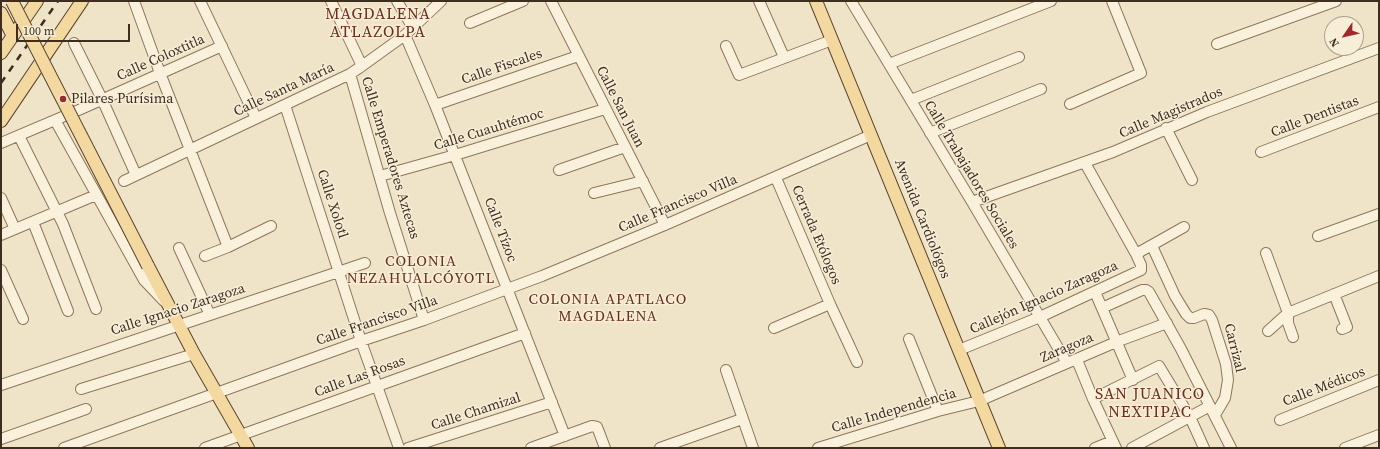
<!DOCTYPE html>
<html>
<head>
<meta charset="utf-8">
<style>
	body { margin:0 }
	#map { position:relative; width:1380px; height:449px; overflow:hidden; background:#f0e4c8; font-family:"Source Serif 4",serif }
	canvas { display:block }
	.frame { position:absolute; inset:0; border:2px solid #3d2e20; pointer-events:none }
	.north { position:absolute; left:1324px; top:16px; width:40px; height:40px; box-sizing:border-box; background:#f7eed8; border:1px solid #ada18e; border-radius:50%; rotate:236deg; font-size:11px; font-weight:700; line-height:16px; text-align:center; color:#3d2e20 }
	.north::after { content:''; display:block; margin:auto; width:14px; height:18px; background:#9e2a2b; clip-path:polygon(50% 0,100% 100%,50% 72%,0 100%) }
	.scale { position:absolute; left:16px; top:24px; width:114px; height:18px; box-sizing:border-box; border:2px solid #3d2e20; border-top:0; padding-left:5px; font-size:12px; line-height:14px; white-space:nowrap; color:#3d2e20; -webkit-text-stroke:3px #f7eed8; paint-order:stroke }
</style>
</head>
<body>
<div id="map">
<canvas width="1380" height="449"></canvas>
<div class="frame"></div>
<div class="north">N</div>
<div class="scale">100 m</div>
</div>
<script>
const ctx = document.querySelector('canvas').getContext('2d');
ctx.lineJoin = 'round';
const poly = rows => new Path2D(rows.map(r => 'M' + r).join(''));
function trace(path, color, width, dash) { ctx.strokeStyle = color; ctx.lineWidth = width; ctx.lineCap = dash ? 'butt' : 'round'; ctx.setLineDash(dash || []); ctx.stroke(path); }
function write(font, color, halo, rows, align = 'center') {
  ctx.font = font + ' "Source Serif 4",serif'; ctx.lineWidth = 3; ctx.setLineDash([]); ctx.textBaseline = 'middle'; ctx.strokeStyle = halo; ctx.fillStyle = color; for (const [text, x, y, turn = 0] of rows) {
    ctx.save(); ctx.translate(x, y); ctx.rotate((+turn || 0) * Math.PI / 180); ctx.textAlign = isNaN(turn) ? turn : align; if (halo) ctx.strokeText(text, 0, 0); ctx.fillText(text, 0, 0); ctx.restore();
  }
}
const minor = poly([
	[134,1,160,73,228,247],
	[200,1,256,118],
	[331,1,362,66],
	[397,1,413,28],
	[551,1,665,225],
	[759,1,784,57],
	[851,1,972,202,1067,363],
	[470,23,523,1],
	[405,35,435,105,565,436],
	[74,43,102,99,136,175],
	[1217,44,1336,1],
	[726,46,739,75,832,40],
	[889,64,1051,1],
	[350,74,390,213,424,320],
	[911,100,1019,57],
	[1070,104,1141,73,1112,1],
	[285,105,361,341,399,448],
	[435,105,578,56],
	[55,120,144,280,164,301],
	[1166,128,1192,180],
	[930,133,1041,89],
	[19,136,63,224,96,309],
	[1,143,81,109,222,46],
	[1261,152,1379,107],
	[559,170,625,147],
	[380,176,455,155,605,109],
	[776,178,830,304,857,362],
	[124,181,350,74,362,66,405,35,441,1],
	[594,193,643,181],
	[1,198,15,229],
	[972,202,1113,152,1207,112,1379,48],
	[33,222,68,311],
	[1,235,96,195],
	[1318,236,1379,214],
	[1152,246,1175,296,1186,314,1190,318,1194,318,1204,314,1209,315,1212,320,1226,364,1228,380,1225,398,1215,415],
	[179,248,210,315],
	[1266,253,1288,313,1288,323,1293,337],
	[1136,254,1184,227],
	[205,256,228,247,271,226],
	[1,270,23,319],
	[1095,292,1133,380],
	[1334,294,1347,327,1342,329],
	[1102,308,1142,290,1146,290,1149,292,1181,349,1231,448],
	[774,328,830,304],
	[1268,331,1288,313,1379,276],
	[909,339,938,411],
	[959,350,1040,317,1141,270,1141,265,1136,254,1085,163],
	[1077,360,1093,399,1116,448],
	[726,370,753,448],
	[1,385,365,263],
	[81,389,194,354],
	[1093,399,1159,366,1190,417,1204,448],
	[1280,420,1379,380],
	[1,439,86,409],
	[64,448,361,341,424,320,542,276,665,225,871,135],
	[205,448,525,333],
	[408,448,552,402],
	[531,448,592,426,597,427,599,432,605,448],
	[660,448,742,419],
	[818,448,938,411,979,401,1116,342,1167,323],
	[1095,448,1112,441],
	[1132,448,1210,406],
	[1345,448,1379,435]
]);
const major = poly([
	[816,1,999,448],
	[1,13,13,36],
	[1,53,37,1],
	[1,121,82,1],
	[148,266,194,354,248,448]
]);
trace(minor, '#8d765c', 12);
trace(major, '#5b4430', 14);
trace(minor, '#faf1dc', 10);
trace(major, '#f3d9a0', 12);
trace(poly([
	[1,83,58,1]
]), '#3d2e20', 2.5, [7, 7]);
const majorBridge = poly([
	[12,1,148,266]
]);
trace(majorBridge, '#5b4430', 14, []);
trace(majorBridge, '#f3d9a0', 12);
for (const [x, y, r, color] of [
	[63,99,4,"#9e2a2b"]
]) { const dot = new Path2D(); dot.arc(x, y, r, 0, 2 * Math.PI); ctx.fillStyle = color; ctx.fill(dot); trace(dot, '#f7eed8', 1.5); }
write('14px', '#3d2e20', '#f7eed8', [
	["Calle Coloxtitla",161,58,-24],
	["Calle Fiscales",502,67,-19],
	["Calle Santa María",284,90,-25],
	["Calle San Juan",620,107,63],
	["Calle Magistrados",1171,113,-23],
	["Calle Dentistas",1315,117,-21],
	["Calle Cuauhtémoc",489,130,-17],
	["Calle Emperadores Aztecas",390,158,73],
	["Calle Trabajadores Sociales",971,175,59],
	["Calle Xolotl",332,204,72],
	["Calle Francisco Villa",678,204,-23],
	["Avenida Cardiológos",922,219,68],
	["Calle Tízoc",500,230,69],
	["Cerrada Etólogos",816,235,67],
	["Callejón Ignacio Zaragoza",1044,298,-24],
	["Calle Ignacio Zaragoza",178,310,-18],
	["Calle Francisco Villa",377,321,-19],
	["Zaragoza",1067,348,-23],
	["Carrizal",1234,348,76],
	["Calle Las Rosas",360,377,-20],
	["Calle Médicos",1324,387,-21],
	["Calle Independencia",894,411,-16],
	["Calle Chamizal",476,412,-18]
]);
write('14px', '#3d2e20', '#f7eed8', [
	["Pilares Purísima",71,99]
], 'left');
ctx.letterSpacing = '1px';
write('15px', '#6b2e1e', '#f7eed8', [
	["COLONIA",421,262],
	["NEZAHUALCÓYOTL",421,279],
	["COLONIA APATLACO",608,300],
	["MAGDALENA",608,317]
]);
ctx.letterSpacing = '0px';
ctx.letterSpacing = '1px';
write('16px', '#6b2e1e', '#f7eed8', [
	["MAGDALENA",378,15],
	["ATLAZOLPA",378,33],
	["SAN JUANICO",1150,395],
	["NEXTIPAC",1150,413]
]);
ctx.letterSpacing = '0px';
</script>
</body>
</html>
